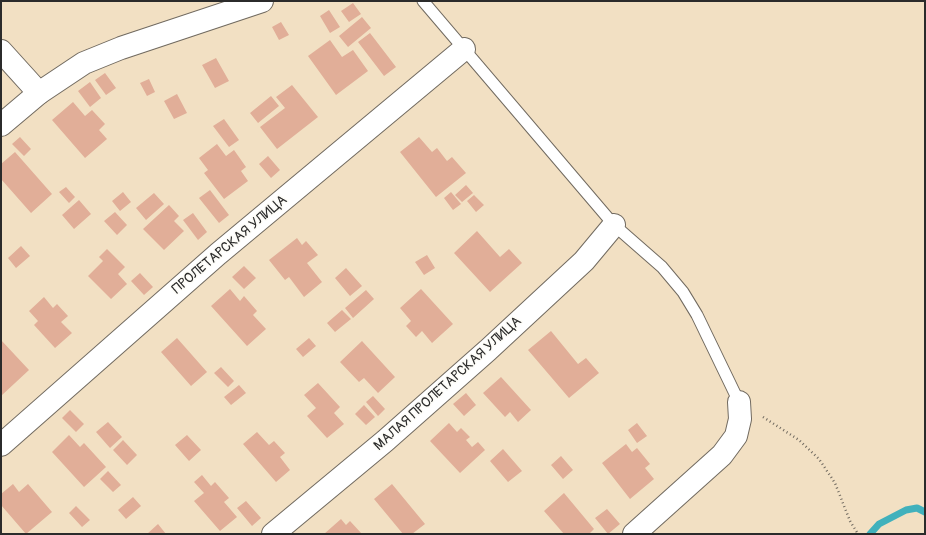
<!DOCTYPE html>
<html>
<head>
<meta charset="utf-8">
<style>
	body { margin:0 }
	#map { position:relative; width:926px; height:535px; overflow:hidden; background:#f2e0c3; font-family:Pangolin,sans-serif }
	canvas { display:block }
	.frame { position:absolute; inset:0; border:2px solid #2b2b2b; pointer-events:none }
</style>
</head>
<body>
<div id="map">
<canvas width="926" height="535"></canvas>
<div class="frame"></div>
</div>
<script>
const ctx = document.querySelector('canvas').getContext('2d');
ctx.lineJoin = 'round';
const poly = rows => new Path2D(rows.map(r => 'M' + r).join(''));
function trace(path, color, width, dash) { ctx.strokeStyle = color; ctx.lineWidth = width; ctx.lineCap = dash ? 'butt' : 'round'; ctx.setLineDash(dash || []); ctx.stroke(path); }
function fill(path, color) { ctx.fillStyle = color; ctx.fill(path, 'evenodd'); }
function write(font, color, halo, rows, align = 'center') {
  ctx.font = font + ' Pangolin,sans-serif'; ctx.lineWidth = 3; ctx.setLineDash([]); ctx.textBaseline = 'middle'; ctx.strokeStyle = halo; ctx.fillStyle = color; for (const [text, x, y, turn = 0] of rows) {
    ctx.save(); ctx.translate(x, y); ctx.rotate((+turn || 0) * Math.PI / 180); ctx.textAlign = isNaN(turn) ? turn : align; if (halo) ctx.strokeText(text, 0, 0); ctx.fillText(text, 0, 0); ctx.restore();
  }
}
trace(poly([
	[870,534,879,524,906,510,917,508,925,512]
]), '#41b1bc', 7);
fill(poly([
	[353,3,361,14,349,22,341,11],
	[329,10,340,27,330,33,320,16],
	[362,17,371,28,348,47,339,36],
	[281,22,289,35,279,40,272,27],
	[370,33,396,67,384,76,358,42],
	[330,40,342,57,353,50,368,71,336,95,308,56],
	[216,58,229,81,215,88,202,65],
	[105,73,116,88,106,95,95,80],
	[149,79,155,92,147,96,140,83],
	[90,82,101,98,90,107,78,91],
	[292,85,318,117,277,149,260,127,285,108,276,97],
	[177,94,187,113,174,119,164,101],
	[271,96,279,106,258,123,250,113],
	[73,102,85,116,92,110,105,124,99,130,107,139,85,158,52,120],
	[224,119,239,140,229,147,213,126],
	[20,137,31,149,24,156,12,144],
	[419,137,432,152,437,148,447,161,452,157,466,173,436,197,400,152],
	[217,144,226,156,234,150,246,167,241,171,248,181,224,199,204,173,208,170,199,158],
	[15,152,52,194,31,213,1,179,1,164],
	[268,156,280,170,271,178,259,164],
	[466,185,473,193,462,202,455,195],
	[66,187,75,197,69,203,59,192],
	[210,190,229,215,219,223,199,198],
	[123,192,131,202,120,211,112,201],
	[451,192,461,204,453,210,444,198],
	[154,193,164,204,146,220,136,208],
	[474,195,484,205,476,212,467,201],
	[79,200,91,214,74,229,62,215],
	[169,205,179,216,174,221,184,231,164,250,143,229],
	[115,212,127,225,117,235,104,221],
	[193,213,207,232,198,240,183,220],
	[477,231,500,257,509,249,522,263,490,292,454,253],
	[297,238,302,245,306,241,318,255,307,263,322,282,304,297,289,277,285,280,269,260],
	[21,246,30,256,16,268,8,258],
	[107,249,125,267,118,274,127,284,111,299,88,276,103,261,99,257],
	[427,255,435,268,424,275,415,262],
	[244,266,256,278,244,289,232,277],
	[346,268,362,286,350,296,335,278],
	[140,273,153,287,144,295,131,281],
	[230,289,240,301,244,296,257,311,253,315,266,329,247,346,211,306],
	[421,289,453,324,432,343,422,331,416,337,406,326,411,321,400,308],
	[366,290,374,299,353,318,345,308],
	[44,297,53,308,57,304,68,316,61,322,72,333,55,348,34,325,38,321,29,311],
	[342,310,351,319,335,332,327,323],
	[551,331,578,364,586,358,599,373,569,398,528,350],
	[177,338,207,372,191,386,161,352],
	[309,338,316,346,303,357,296,349],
	[1,340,29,370,1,396],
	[362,341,395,377,378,393,364,378,359,382,340,362],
	[221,367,234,381,228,387,214,373],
	[501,377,531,410,518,422,510,412,505,417,483,393],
	[318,383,340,407,334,413,344,424,327,438,307,416,316,408,304,395],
	[239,385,246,393,231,405,224,397],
	[466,393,476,405,464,416,453,404],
	[373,396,385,409,378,416,366,402],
	[364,405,375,417,366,425,355,414],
	[70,410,84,424,76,432,62,418],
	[108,422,122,437,110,448,96,432],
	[449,423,457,432,461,428,470,437,466,440,472,447,478,442,485,450,460,473,430,441],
	[637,423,647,436,637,443,628,430],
	[257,432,269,445,274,441,285,453,280,457,290,470,276,482,243,444],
	[69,435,80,447,84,443,106,467,84,487,52,452],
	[187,435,201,450,189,461,175,445],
	[123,440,137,455,127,465,113,450],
	[626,444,632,452,637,448,650,464,645,468,654,479,630,499,602,463],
	[503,449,522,471,508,482,490,461],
	[561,456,573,470,563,479,551,465],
	[108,471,121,485,113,492,100,479],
	[202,475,211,486,215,482,229,498,224,502,237,517,220,531,194,501,204,493,194,482],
	[13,484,19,492,28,484,52,512,26,534,1,505,1,494],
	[392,484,425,524,412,534,403,534,374,499],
	[564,493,594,529,589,534,564,534,544,511],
	[133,497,141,506,126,519,118,510],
	[246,501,261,518,252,526,237,508],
	[76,506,90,520,82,527,69,513],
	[607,509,620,524,608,534,595,518],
	[341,519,346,525,350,521,362,534,324,534],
	[158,524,166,534,147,534]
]), '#e1ae98');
const lane = poly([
	[423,1,614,225,662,267,683,292,697,315,739,402]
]);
const street = poly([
	[1,51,39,93,84,63,121,48,262,1],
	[1,445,218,254,464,49],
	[273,534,385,441,488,350,584,261,614,225],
	[634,534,722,455,736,436,740,419,739,402]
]);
const secondary = poly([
	[1,125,39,93]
]);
trace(lane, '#716a60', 13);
trace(street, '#716a60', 24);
trace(secondary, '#716a60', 24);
trace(poly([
	[763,417,799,440,819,459,835,483,850,521,858,534]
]), '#716a60', 2.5, [1, 3]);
trace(lane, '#fff', 11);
trace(street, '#fff', 22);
trace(secondary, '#fff', 22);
write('14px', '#2b2b2b', '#fdfcf7', [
	["ПРОЛЕТАРСКАЯ УЛИЦА",230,245,-40],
	["МАЛАЯ ПРОЛЕТАРСКАЯ УЛИЦА",448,384,-42]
]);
</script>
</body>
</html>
